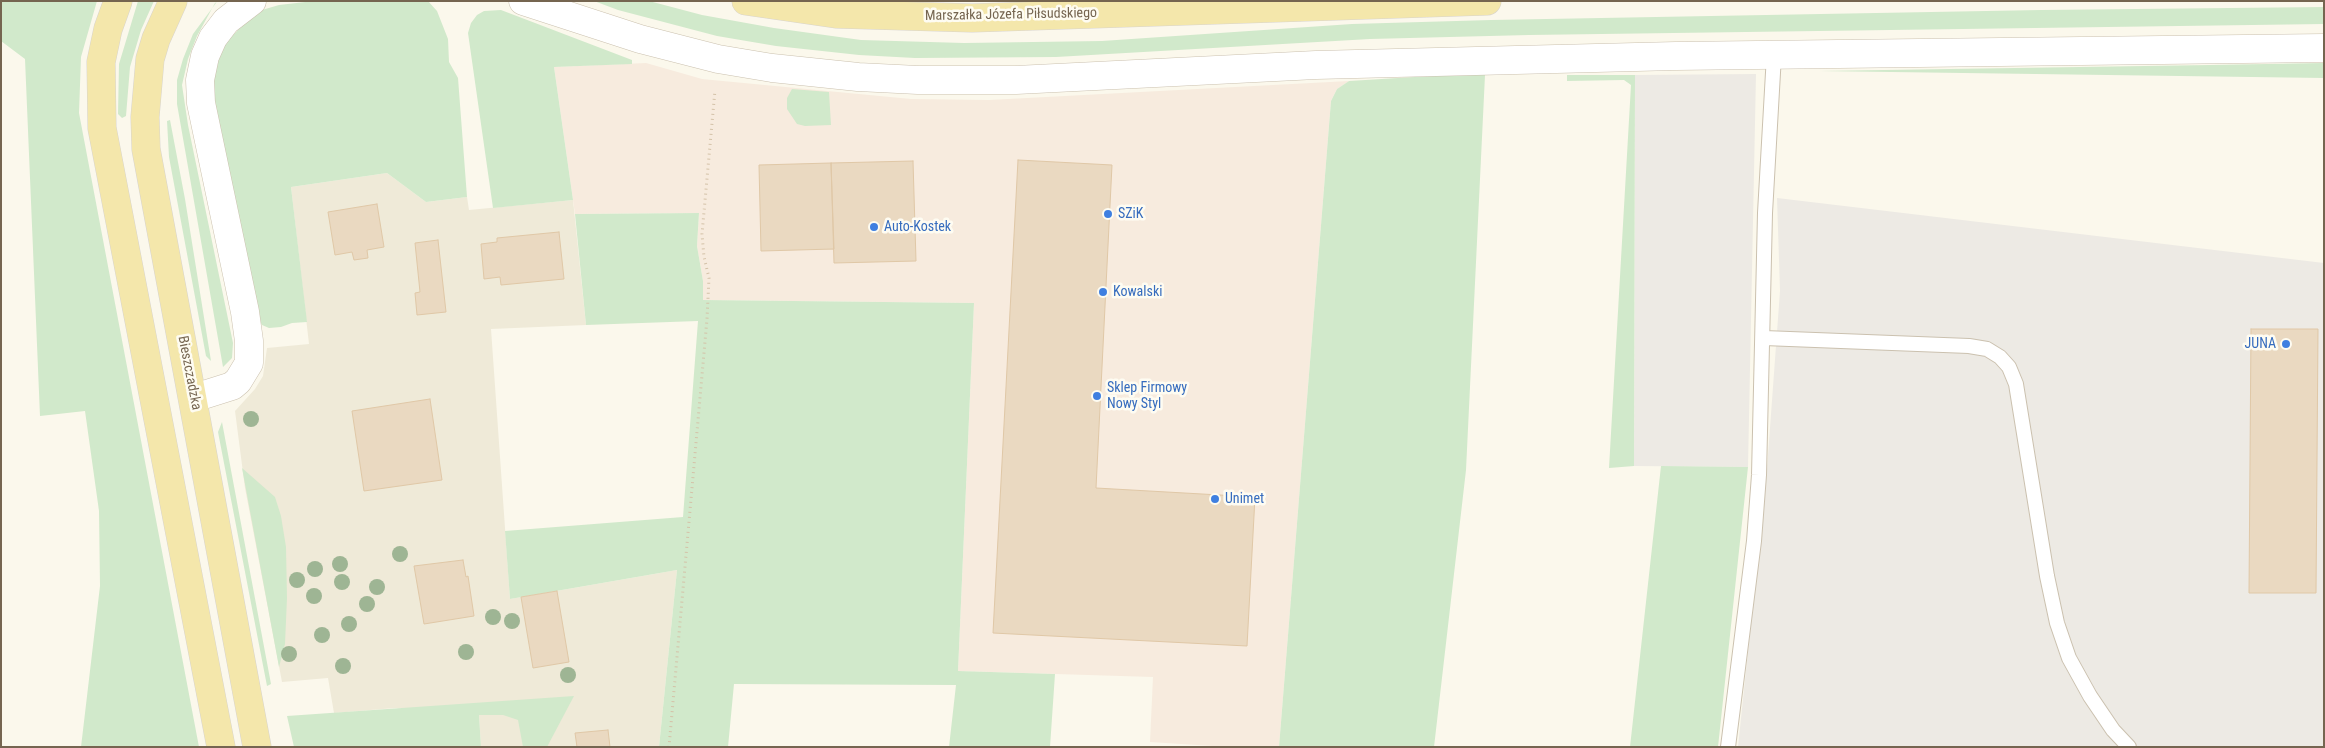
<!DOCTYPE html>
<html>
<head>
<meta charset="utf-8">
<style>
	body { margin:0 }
	#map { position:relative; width:2325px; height:748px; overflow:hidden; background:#fbf8ec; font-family:"Roboto Condensed",sans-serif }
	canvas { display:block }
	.frame { position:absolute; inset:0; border:2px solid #756550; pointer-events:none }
</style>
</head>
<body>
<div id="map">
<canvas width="2325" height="748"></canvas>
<div class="frame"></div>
</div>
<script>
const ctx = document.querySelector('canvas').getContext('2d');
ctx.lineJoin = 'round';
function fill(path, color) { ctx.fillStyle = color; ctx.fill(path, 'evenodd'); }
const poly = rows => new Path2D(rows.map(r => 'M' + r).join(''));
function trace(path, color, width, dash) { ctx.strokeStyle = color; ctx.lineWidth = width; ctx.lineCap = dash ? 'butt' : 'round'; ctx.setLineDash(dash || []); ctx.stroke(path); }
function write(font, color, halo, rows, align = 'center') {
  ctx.font = font + ' "Roboto Condensed",sans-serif'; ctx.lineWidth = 5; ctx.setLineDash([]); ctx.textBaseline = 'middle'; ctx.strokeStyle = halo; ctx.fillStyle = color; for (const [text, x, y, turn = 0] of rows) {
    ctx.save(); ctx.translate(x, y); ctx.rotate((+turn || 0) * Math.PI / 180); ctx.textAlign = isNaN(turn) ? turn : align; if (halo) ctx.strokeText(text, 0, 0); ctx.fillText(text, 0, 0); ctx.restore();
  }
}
fill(poly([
	[387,173,426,202,467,197,469,210,573,200,586,325,491,329,510,599,677,570,659,747,481,747,479,715,395,708,334,713,328,678,282,682,245,488,235,411,255,389,263,376,267,348,309,344,291,187]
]), '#efead8');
fill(poly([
	[646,63,702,79,911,99,989,100,1349,81,1337,89,1331,101,1279,747,1228,747,1150,742,1153,677,958,671,974,303,702,300,703,281,697,246,699,213,575,214,554,67]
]), '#f7ebde');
fill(poly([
	[1756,74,1748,467,1634,466,1635,75],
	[1777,198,2324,263,2324,747,1738,747,1767,469,1780,291]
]), '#edeae4');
fill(poly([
	[1,1,97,1,81,57,79,113,199,747,81,747,100,586,99,511,85,411,40,416,25,59,1,41],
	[138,1,154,1,141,30,130,67,126,116,122,118,118,114,119,64],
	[217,1,219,1,215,3,197,36,188,59,182,85,188,125,233,343,232,358,223,367,177,104,177,80,183,59,193,34,216,3],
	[314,1,428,1,437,11,448,39,449,62,458,78,467,197,426,202,387,173,291,187,307,322,292,323,281,327,269,328,262,325,258,317,214,108,212,85,217,59,228,40,247,21,262,10,279,5],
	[594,1,649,1,702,15,774,28,861,40,964,43,1102,41,1352,24,1491,20,2041,10,2324,7,2324,24,1529,35,1370,39,1056,57,915,58,859,55,776,46,717,36,618,10],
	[501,10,632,60,632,64,554,67,573,200,493,208,468,33,471,23,477,15,484,11],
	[2324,63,2324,78,1819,71,2210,65],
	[1447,75,1485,75,1466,470,1434,747,1279,747,1331,101,1337,89,1349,81],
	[1567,75,1635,75,1634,466,1609,468,1631,85,1624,80,1567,81],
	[792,89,829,92,831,125,805,126,797,124,787,109,787,98],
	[170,120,185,199,211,361,206,356,169,157,167,121],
	[699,213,697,246,703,281,703,300,974,303,958,671,1055,674,1050,747,949,747,956,685,734,684,728,747,659,747,677,570,510,599,505,531,683,517,698,321,586,325,575,214],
	[222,422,271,684,267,686,218,432],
	[1661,466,1748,467,1718,747,1630,747],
	[242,468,275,497,281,516,286,547,287,598,285,644,279,667],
	[574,696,547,747,523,747,518,720,503,715,479,715,481,747,294,747,287,716]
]), '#d1e9cb');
const building = poly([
	[1018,160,1112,165,1096,488,1255,497,1247,646,993,633,1018,160],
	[913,161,916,261,834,263,831,163,913,161],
	[831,163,834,249,761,251,759,165,831,163],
	[377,204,384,247,367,250,368,258,354,260,352,252,335,255,328,212,377,204],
	[559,232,564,279,501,285,500,277,484,279,481,244,497,242,497,238,559,232],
	[438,240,446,312,417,315,415,293,420,292,415,243,438,240],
	[2251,329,2318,329,2316,593,2249,593,2251,329],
	[430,399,442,480,364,491,352,411,430,399],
	[463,560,466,577,468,576,474,616,424,624,414,566,463,560],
	[557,591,569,662,533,668,521,597,557,591],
	[608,730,610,747,577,747,575,733,608,730]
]);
fill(building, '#ead9c1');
trace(building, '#e0c8a7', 1);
const lane = poly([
	[1764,338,1969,346,1987,349,2000,357,2009,367,2016,384,2047,576,2057,623,2069,658,2090,696,2113,730,2129,747],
	[1728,747,1754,541,1759,475,1765,213,1774,55]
]);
const street = poly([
	[523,1,640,39,718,59,772,68,858,77,918,80,1016,80,1316,65,1676,56,2324,48],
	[194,398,232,386,238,381,249,363,249,341,245,312,201,103,200,80,205,56,213,38,226,21,252,1]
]);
const primary = poly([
	[118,1,108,29,101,62,102,128,221,747],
	[173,1,156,39,150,59,145,117,146,149,257,747],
	[746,1,836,14,972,18,1487,1]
]);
trace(lane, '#cbc1af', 16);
trace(street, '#cbc1af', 29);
trace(primary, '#d8d4ce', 29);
trace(poly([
	[669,747,707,319,709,278,704,257,702,234,715,90]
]), '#d4c2a8', 3, [1, 4]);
trace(lane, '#fff', 14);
trace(street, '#fff', 28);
trace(primary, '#f4e7ab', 28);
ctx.fillStyle = '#9eb594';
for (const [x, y] of [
	[251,419],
	[400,554],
	[340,564],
	[315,569],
	[297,580],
	[342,582],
	[377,587],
	[314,596],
	[367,604],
	[493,617],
	[512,621],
	[349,624],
	[322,635],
	[466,652],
	[289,654],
	[343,666],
	[568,675]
]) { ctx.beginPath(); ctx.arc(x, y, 8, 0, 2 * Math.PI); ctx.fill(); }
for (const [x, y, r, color] of [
	[1108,214,5,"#3f7fe0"],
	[874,227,5,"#3f7fe0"],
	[1103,292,5,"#3f7fe0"],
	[2286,344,5,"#3f7fe0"],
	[1097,396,5,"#3f7fe0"],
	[1215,499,5,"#3f7fe0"]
]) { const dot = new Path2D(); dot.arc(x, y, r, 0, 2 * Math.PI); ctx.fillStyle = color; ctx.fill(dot); trace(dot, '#fefcf2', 2); }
write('14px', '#756550', '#fefcf2', [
	["Marszałka Józefa Piłsudskiego",1011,15,-1],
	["Bieszczadzka",189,373,79]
]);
write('14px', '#366cbe', '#fefcf2', [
	["SZiK",1118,214],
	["Auto-Kostek",884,227],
	["Kowalski",1113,292],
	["JUNA",2276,344,"right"],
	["Sklep Firmowy",1107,388],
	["Nowy Styl",1107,404],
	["Unimet",1225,499]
], 'left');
</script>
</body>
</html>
